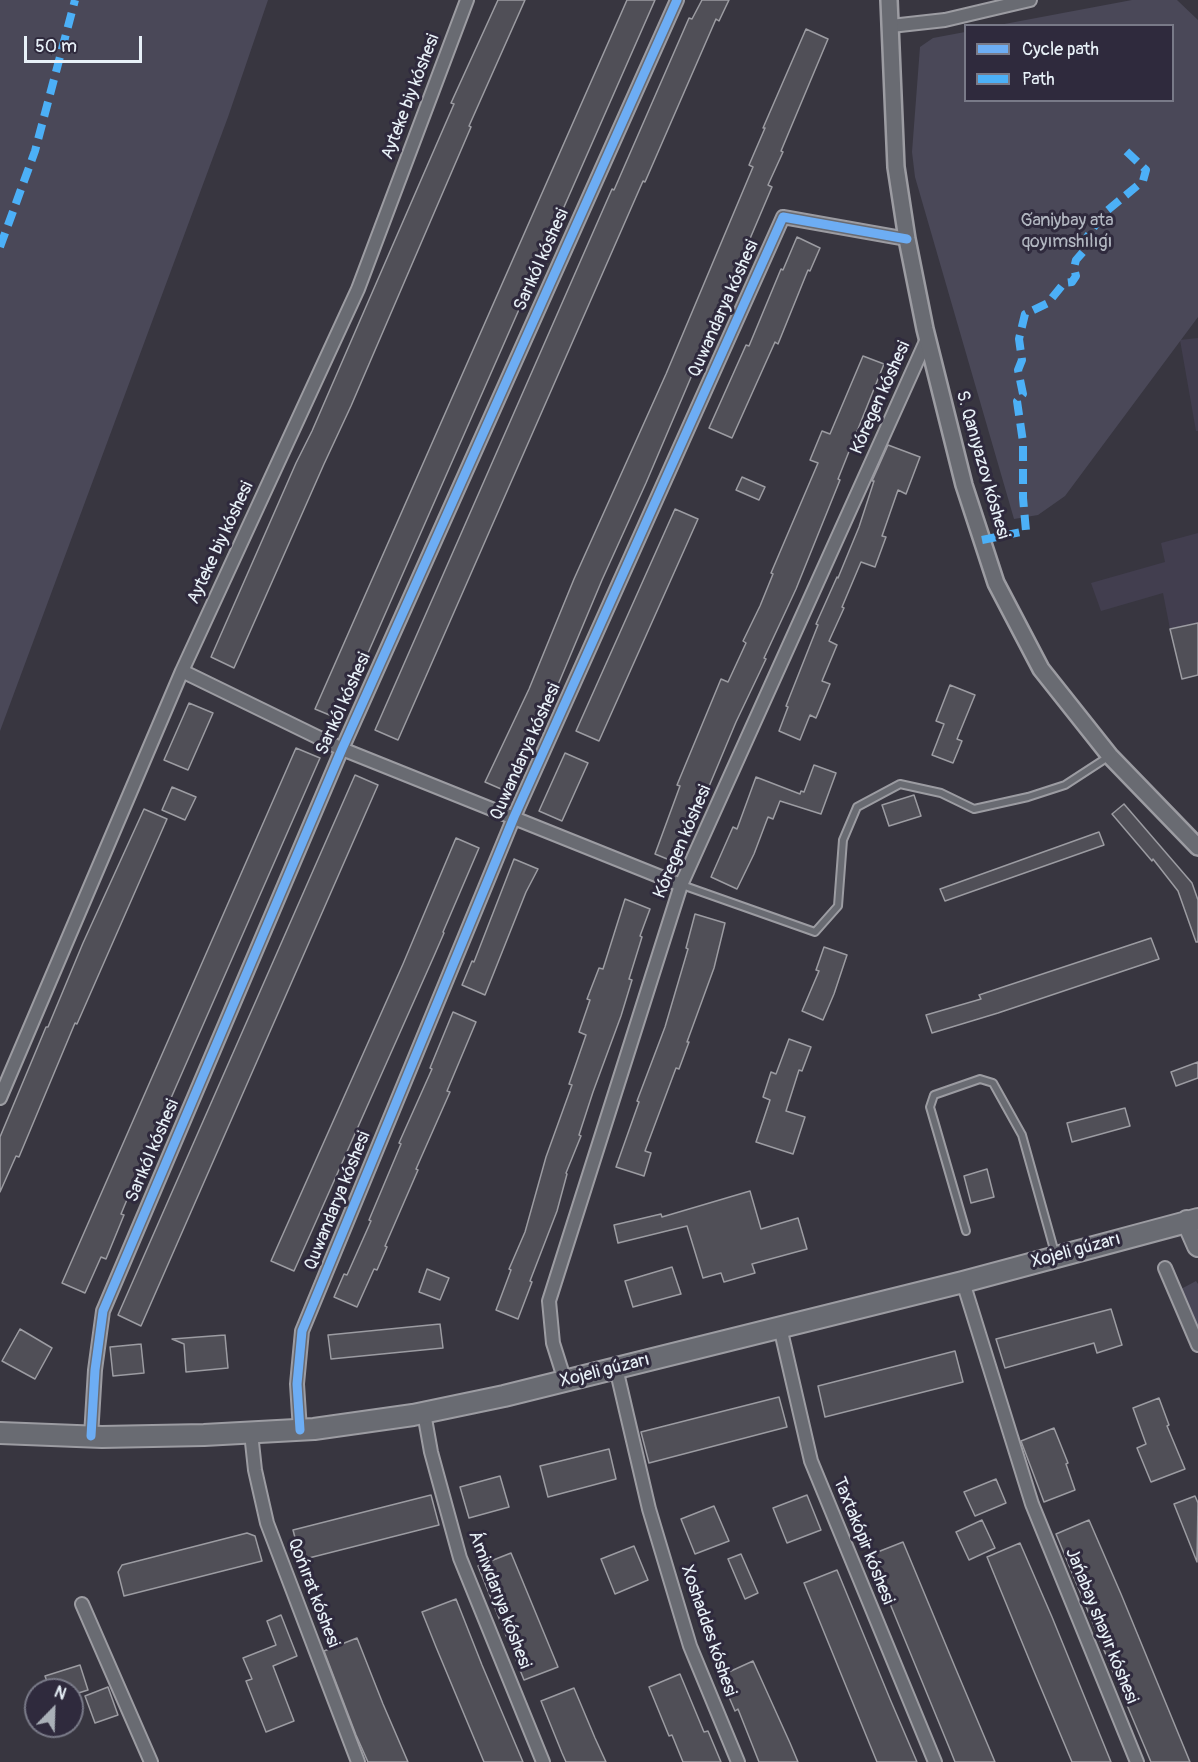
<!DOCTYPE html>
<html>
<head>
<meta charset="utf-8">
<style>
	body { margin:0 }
	#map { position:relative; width:1198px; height:1762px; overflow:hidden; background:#383640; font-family:Pangolin,sans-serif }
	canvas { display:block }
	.legend { position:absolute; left:964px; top:24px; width:210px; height:78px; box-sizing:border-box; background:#2f2a3d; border:2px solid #797a88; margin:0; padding:8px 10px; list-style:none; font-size:18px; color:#e8f1f8 }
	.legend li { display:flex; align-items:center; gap:12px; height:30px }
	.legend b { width:30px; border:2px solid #797a88 }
	.north { position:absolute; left:24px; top:1678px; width:60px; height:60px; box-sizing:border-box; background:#2f2a3d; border:2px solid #797a88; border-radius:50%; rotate:23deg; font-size:16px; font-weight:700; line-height:24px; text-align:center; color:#e8f1f8 }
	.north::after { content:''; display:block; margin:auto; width:21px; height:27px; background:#aab0b8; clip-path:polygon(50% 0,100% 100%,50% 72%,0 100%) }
	.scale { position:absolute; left:24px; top:36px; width:118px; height:27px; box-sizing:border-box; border:3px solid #e8f1f8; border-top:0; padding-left:8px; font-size:18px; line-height:21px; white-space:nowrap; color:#e8f1f8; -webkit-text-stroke:4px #2f2a3d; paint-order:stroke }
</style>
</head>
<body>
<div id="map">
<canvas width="1198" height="1762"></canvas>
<ul class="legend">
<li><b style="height:8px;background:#6dadf4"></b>Cycle path</li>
<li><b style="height:8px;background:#4cb0f7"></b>Path</li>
</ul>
<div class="north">N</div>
<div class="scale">50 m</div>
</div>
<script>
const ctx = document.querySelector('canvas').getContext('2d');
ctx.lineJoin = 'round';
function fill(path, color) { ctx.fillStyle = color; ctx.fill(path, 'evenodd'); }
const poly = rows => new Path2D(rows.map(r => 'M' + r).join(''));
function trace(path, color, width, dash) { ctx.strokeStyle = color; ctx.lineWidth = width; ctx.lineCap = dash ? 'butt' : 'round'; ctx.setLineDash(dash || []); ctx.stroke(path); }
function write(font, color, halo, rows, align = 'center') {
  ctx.font = font + ' Pangolin,sans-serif'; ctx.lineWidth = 6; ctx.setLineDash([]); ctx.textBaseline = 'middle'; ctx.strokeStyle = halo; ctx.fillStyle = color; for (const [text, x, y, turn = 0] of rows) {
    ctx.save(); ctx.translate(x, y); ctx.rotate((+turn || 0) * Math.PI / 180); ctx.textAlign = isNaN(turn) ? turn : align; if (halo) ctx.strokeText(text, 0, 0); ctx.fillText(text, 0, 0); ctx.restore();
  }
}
fill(poly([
	[1198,338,1198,431,1196,431,1180,340],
	[1198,533,1198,623,1170,629,1163,593,1101,611,1091,583,1165,562,1161,543]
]), '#423e4f');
fill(poly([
	[0,0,268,0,228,117,0,731],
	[1132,0,1177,0,1198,20,1198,317,1065,496,1038,515,1014,519,915,177,912,152,920,47,933,38,965,32,966,100,1172,100,1172,26,999,25],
	[1196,1281,1198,1284,1198,1328,1181,1289]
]), '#4a4858');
const building = poly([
	[498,0,525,0,469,126,471,127,351,406,324,464,234,668,211,657,296,463,312,431,454,104,451,103,498,0],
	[627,0,655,0,339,719,315,709,627,0],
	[702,0,729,0,719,21,716,19,645,182,643,181,398,740,375,730,612,189,614,190,689,18,692,19,702,0],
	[806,29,828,39,781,151,783,152,768,185,772,187,646,483,602,580,542,723,540,722,508,792,485,782,529,689,574,579,666,374,753,167,749,165,765,128,763,128,806,29],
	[797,237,820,248,810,271,808,270,778,344,775,342,732,438,709,428,746,345,749,346,781,269,783,270,797,237],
	[863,356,884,364,838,479,840,480,796,589,764,658,766,659,736,722,677,863,655,854,680,786,677,785,721,679,728,682,746,643,743,641,760,606,773,574,771,573,818,463,810,460,822,431,830,434,863,356],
	[888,445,920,457,906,494,898,490,882,536,886,537,875,567,861,562,842,607,844,608,829,641,837,645,822,681,830,684,816,718,810,715,800,740,779,731,788,707,786,706,818,625,816,624,837,577,838,578,859,527,874,481,872,481,888,445],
	[742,477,765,487,759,500,736,490,742,477],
	[675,509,698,519,599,741,576,731,675,509],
	[1198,623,1198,675,1182,679,1170,629,1198,623],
	[950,685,975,695,957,739,962,741,953,763,932,755,944,724,936,721,950,685],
	[189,703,213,713,188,770,164,760,189,703],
	[296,748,320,758,136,1178,121,1214,124,1215,106,1259,101,1257,85,1293,62,1283,296,748],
	[565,753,588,763,562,821,539,811,565,753],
	[814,765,836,773,821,814,780,801,773,819,768,817,754,854,737,889,711,877,733,827,737,829,756,777,800,794,801,791,804,792,814,765],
	[355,775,378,785,141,1326,118,1315,355,775],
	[172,787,196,797,185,820,162,810,172,787],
	[914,795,921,816,889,826,882,805,914,795],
	[1124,804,1192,883,1198,900,1198,942,1196,942,1178,891,1153,859,1152,861,1112,814,1124,804],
	[144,809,167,819,77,1024,75,1023,19,1157,16,1156,0,1192,0,1137,46,1027,48,1027,83,943,144,809],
	[1099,832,1104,845,945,901,940,889,1099,832],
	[456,838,479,848,443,932,444,933,434,956,294,1271,271,1261,403,964,456,838],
	[514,859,538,869,526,892,485,995,462,985,472,961,474,962,514,859],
	[625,899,650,909,640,936,642,937,629,979,632,980,621,1016,593,1092,579,1135,581,1136,566,1173,567,1174,557,1211,530,1281,532,1282,518,1319,496,1310,511,1270,509,1269,525,1232,546,1157,572,1085,569,1084,586,1035,579,1032,590,1000,587,999,599,968,603,969,625,899],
	[695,914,725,923,714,968,687,1042,689,1042,679,1069,676,1068,645,1151,651,1153,644,1176,616,1167,639,1102,637,1101,665,1027,688,949,686,948,695,914],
	[1151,938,1159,959,998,1013,932,1033,926,1015,981,999,979,995,1151,938],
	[824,947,847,955,834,994,823,1020,802,1011,819,971,816,970,824,947],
	[453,1012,476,1022,447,1091,450,1092,416,1169,418,1170,385,1246,387,1247,377,1270,374,1269,357,1307,334,1297,344,1274,347,1275,371,1221,369,1220,401,1144,399,1143,432,1069,430,1068,453,1012],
	[789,1039,811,1047,802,1071,799,1070,786,1111,805,1117,793,1154,756,1142,770,1100,763,1097,771,1072,776,1074,789,1039],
	[1198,1062,1198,1078,1176,1086,1171,1072,1198,1062],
	[1125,1108,1130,1126,1072,1142,1067,1123,1125,1108],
	[987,1169,994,1197,971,1203,964,1176,987,1169],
	[750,1191,761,1229,798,1218,807,1249,752,1264,755,1273,724,1282,721,1273,703,1278,687,1226,618,1243,614,1225,661,1214,662,1217,750,1191],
	[672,1267,681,1294,633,1307,625,1281,672,1267],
	[427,1269,449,1278,440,1300,419,1292,427,1269],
	[1111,1309,1122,1345,1097,1353,1094,1343,1005,1368,996,1339,1111,1309],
	[440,1324,443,1348,331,1359,328,1335,440,1324],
	[20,1329,52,1348,35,1379,2,1361,20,1329],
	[225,1335,228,1368,186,1372,184,1344,172,1339,225,1335],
	[141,1344,144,1373,113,1376,110,1347,141,1344],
	[955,1351,963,1382,825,1417,818,1386,955,1351],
	[779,1397,787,1427,649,1463,641,1432,779,1397],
	[1159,1398,1169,1425,1167,1426,1185,1469,1151,1482,1137,1448,1146,1444,1133,1408,1159,1398],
	[1054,1428,1068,1463,1066,1464,1075,1490,1044,1502,1021,1441,1054,1428],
	[609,1449,616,1479,548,1497,540,1466,609,1449],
	[500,1476,509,1507,469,1518,460,1487,500,1476],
	[996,1479,1006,1503,975,1516,964,1492,996,1479],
	[431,1495,439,1525,301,1560,293,1530,431,1495],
	[807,1495,821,1530,787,1543,773,1508,807,1495],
	[1195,1496,1198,1503,1197,1562,1174,1504,1195,1496],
	[714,1506,729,1541,695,1554,681,1519,714,1506],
	[982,1520,995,1548,969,1560,956,1532,982,1520],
	[1089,1520,1121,1594,1190,1762,1151,1762,1116,1679,1056,1534,1089,1520],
	[247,1533,255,1536,262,1561,124,1596,118,1572,122,1565,247,1533],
	[903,1542,955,1667,995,1762,955,1762,951,1752,870,1555,903,1542],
	[1020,1543,1052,1617,1111,1762,1072,1762,1033,1669,987,1557,1020,1543],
	[634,1546,648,1580,615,1594,601,1559,634,1546],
	[511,1553,558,1667,524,1680,478,1566,511,1553],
	[741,1554,758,1593,745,1599,728,1559,741,1554],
	[837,1570,890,1699,917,1762,877,1762,870,1745,804,1583,837,1570],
	[456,1599,482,1665,523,1762,484,1762,436,1647,422,1612,456,1599],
	[281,1615,297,1656,273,1666,294,1721,266,1732,246,1681,252,1679,243,1658,276,1645,267,1621,281,1615],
	[357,1638,383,1704,408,1762,368,1762,356,1735,324,1651,357,1638],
	[753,1661,790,1743,798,1762,759,1762,738,1709,735,1711,720,1676,753,1661],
	[80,1665,88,1690,72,1695,72,1690,50,1690,45,1676,80,1665],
	[680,1674,704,1732,708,1731,721,1762,683,1762,672,1735,669,1736,649,1687,680,1674],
	[108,1687,118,1715,95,1723,85,1696,108,1687],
	[574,1688,595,1738,606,1762,566,1762,562,1753,541,1701,574,1688]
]);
fill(building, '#504f57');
trace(building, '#9c9ca2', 1.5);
const service = poly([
	[682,885,815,932,838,906,843,840,857,807,900,784,941,793,974,809,1028,797,1065,785,1108,757],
	[966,1231,930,1107,934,1095,980,1079,993,1083,1022,1135,1055,1253]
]);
const minor = poly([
	[891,26,945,20,1030,0],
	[182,671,342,749,681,885],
	[0,1098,182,671,358,289,467,0],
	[1165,1268,1198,1345],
	[963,1282,1032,1504,1137,1762],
	[780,1327,811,1461,935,1762],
	[616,1368,649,1509,690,1646,738,1762],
	[565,1381,553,1343,549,1301,681,885,927,339],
	[424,1413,431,1452,460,1558,543,1762],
	[300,1430,297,1384,302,1331,514,817,783,217,907,239],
	[251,1433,255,1470,267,1523,358,1762],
	[91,1436,95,1370,103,1311,342,749,677,0],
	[82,1604,151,1762]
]);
const tertiary = poly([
	[889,0,896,167,907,239,925,329,964,485,996,583,1041,669,1110,756,1198,847]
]);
const primary = poly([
	[1187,1221,1198,1246],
	[0,1433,102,1437,204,1435,314,1429,413,1415,504,1396,963,1282,1198,1219]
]);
trace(service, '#9c9ca2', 10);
trace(minor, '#9c9ca2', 16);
trace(tertiary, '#9c9ca2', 20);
trace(primary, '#9c9ca2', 24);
trace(service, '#696b72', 6);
trace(minor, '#696b72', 12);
trace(tertiary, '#696b72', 15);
trace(primary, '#696b72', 20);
trace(poly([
	[0,247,35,151,75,0],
	[982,540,1026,531,1023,498,1023,442,1017,401,1023,394,1018,370,1022,360,1019,339,1025,314,1048,303,1064,283,1072,282,1076,276,1074,268,1076,260,1089,245,1085,240,1103,214,1143,181,1146,170,1123,148]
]), '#4cb0f7', 8, [15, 8]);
trace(poly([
	[300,1430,297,1384,302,1331,514,817,783,217,907,239],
	[91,1436,95,1370,103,1311,342,749,677,0]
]), '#6dadf4', 9);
write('18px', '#e8f1f8', '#2f2a3d', [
	["Ayteke biy kóshesi",411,97,-69],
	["Sarıkól kóshesi",542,260,-66],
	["Quwandarya kóshesi",724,309,-66],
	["Kóregen kóshesi",881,398,-66],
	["S. Qanıyazov kóshesi",982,465,74],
	["Ayteke biy kóshesi",221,543,-65],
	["Sarıkól kóshesi",344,704,-66],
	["Quwandarya kóshesi",526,752,-66],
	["Kóregen kóshesi",683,842,-67],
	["Sarıkól kóshesi",153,1151,-67],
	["Quwandarya kóshesi",338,1201,-68],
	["Xojeli gúzarı",1076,1251,-15],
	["Xojeli gúzarı",605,1371,-14],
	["Taxtakópir kóshesi",863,1541,68],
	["Qońırat kóshesi",313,1593,69],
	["Ámiwdarıya kóshesi",499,1600,69],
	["Jańabay shayır kóshesi",1101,1626,68],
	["Xoshaddes kóshesi",708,1631,71]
]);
write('18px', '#b2b7c1', '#2f2a3d', [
	["Ǵaniybay ata",1067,221],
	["qoyımshılıǵı",1067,242]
]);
</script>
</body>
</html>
